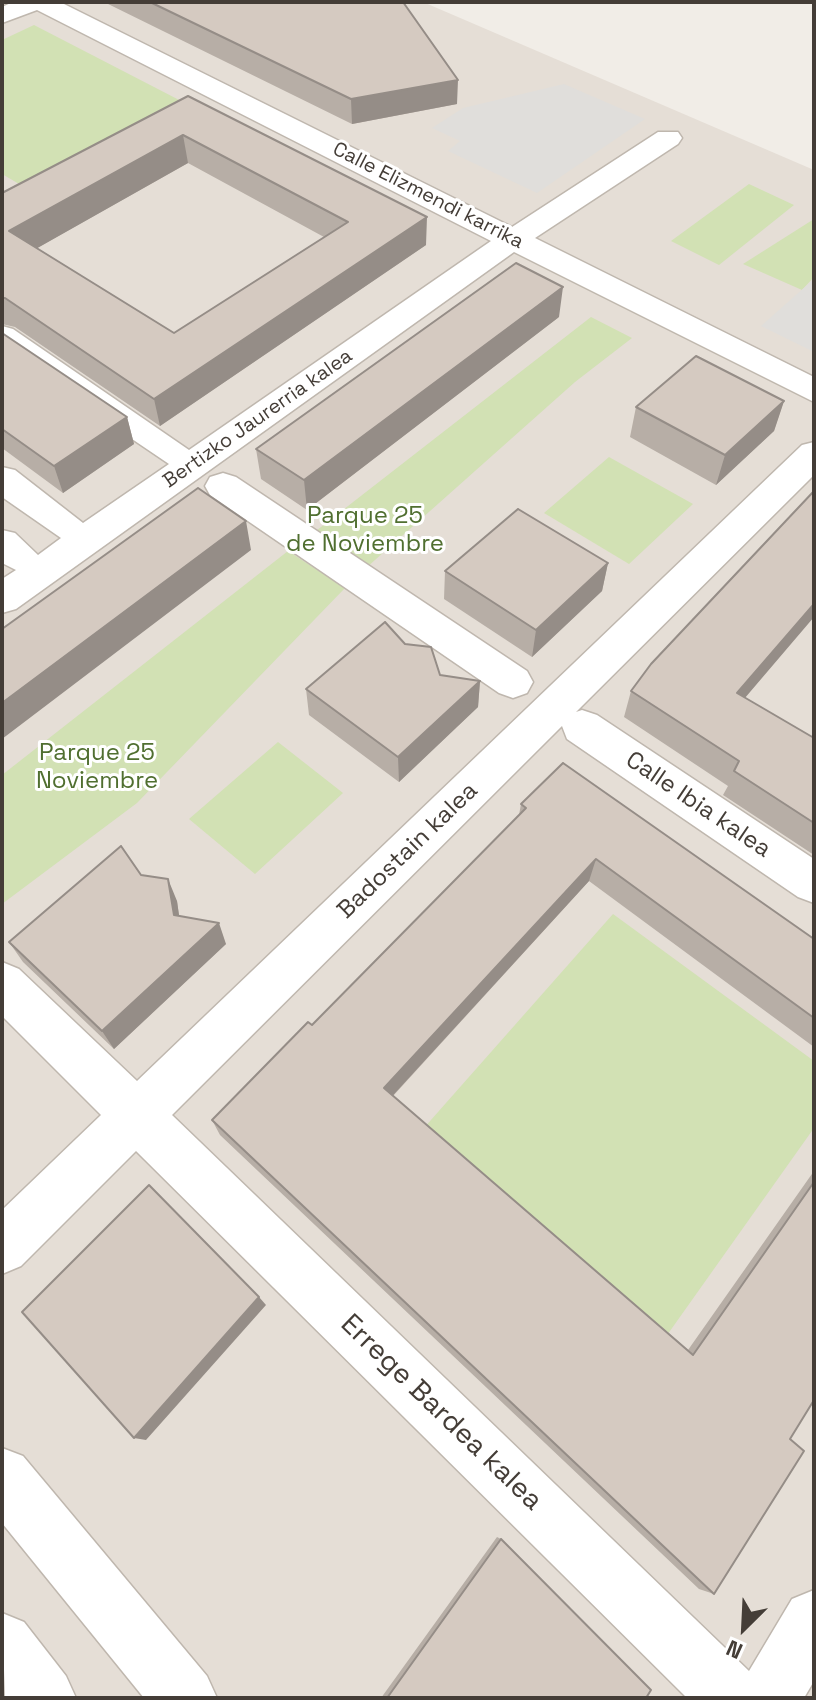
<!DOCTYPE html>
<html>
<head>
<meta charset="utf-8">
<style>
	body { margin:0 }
	#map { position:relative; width:816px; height:1700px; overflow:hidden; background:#f1ede7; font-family:"Space Grotesk",sans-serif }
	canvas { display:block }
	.frame { position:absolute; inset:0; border:4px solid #443d37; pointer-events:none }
	.north { position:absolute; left:704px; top:1588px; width:80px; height:80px; -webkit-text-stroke:6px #fff; paint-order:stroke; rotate:204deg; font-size:22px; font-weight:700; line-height:32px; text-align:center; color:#443d37 }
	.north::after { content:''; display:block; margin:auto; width:28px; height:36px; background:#443d37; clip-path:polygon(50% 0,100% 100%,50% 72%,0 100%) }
</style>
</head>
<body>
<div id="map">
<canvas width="816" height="1700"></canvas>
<div class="frame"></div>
<div class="north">N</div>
</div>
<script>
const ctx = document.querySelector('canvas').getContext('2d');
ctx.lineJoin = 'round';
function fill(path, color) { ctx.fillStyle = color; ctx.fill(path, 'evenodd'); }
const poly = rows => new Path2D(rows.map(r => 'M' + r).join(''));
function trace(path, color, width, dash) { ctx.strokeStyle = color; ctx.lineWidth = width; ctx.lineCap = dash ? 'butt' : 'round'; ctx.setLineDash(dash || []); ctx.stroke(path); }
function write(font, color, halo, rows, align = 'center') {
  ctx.font = font + ' "Space Grotesk",sans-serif'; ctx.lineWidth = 6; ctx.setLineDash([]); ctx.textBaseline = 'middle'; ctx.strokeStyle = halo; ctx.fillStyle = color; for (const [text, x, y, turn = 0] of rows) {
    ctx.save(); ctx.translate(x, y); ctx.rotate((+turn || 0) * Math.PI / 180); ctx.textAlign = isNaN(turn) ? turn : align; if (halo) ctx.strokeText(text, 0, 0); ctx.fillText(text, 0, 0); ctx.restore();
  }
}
fill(poly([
	[2,2,423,2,814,170,814,1698,2,1698]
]), '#e5ded6');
fill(poly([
	[34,25,185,103,26,188,2,174,2,40],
	[749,184,794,205,719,265,671,241],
	[814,219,814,277,802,290,743,264],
	[591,317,632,338,575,382,366,568,312,534],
	[609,457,693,504,629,564,544,513],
	[288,551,345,588,137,803,2,904,2,775],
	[278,742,343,793,255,874,189,819],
	[613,914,814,1061,814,1128,665,1338,423,1129]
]), '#d2e1b4');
fill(poly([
	[564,84,645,119,537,193,448,151,460,141,432,128,463,108],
	[814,279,814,352,761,326]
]), '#e0dedb');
const minor = poly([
	[13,2,60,2,512,227,658,132,678,132,682,138,678,144,535,238,814,377,814,402,514,252,16,609,2,613,2,579,16,570,2,563,2,530,15,533,38,555,61,538,2,497,2,467,15,470,83,523,169,464,2,351,2,326,13,329,189,450,491,241,37,10,2,23,2,7,13,2],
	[814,442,814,475,576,712,582,710,597,715,814,859,814,903,798,897,567,739,562,726,172,1115,749,1671,792,1599,814,1590,814,1681,804,1698,687,1698,136,1151,21,1266,2,1274,2,1210,101,1115,2,1016,2,962,19,969,137,1081,802,445,814,442],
	[223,473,236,477,527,671,533,682,527,693,513,698,499,693,210,495,205,486,210,477,223,473],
	[2,1448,23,1456,207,1676,217,1698,144,1698,2,1523,2,1448],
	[2,1613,24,1622,66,1676,76,1698,5,1698,2,1613]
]);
trace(minor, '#bfb7ae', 3);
fill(minor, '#fff');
fill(poly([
	[104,2,403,2,457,104,352,124],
	[188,96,426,245,160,426,15,327,2,324,2,193],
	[188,163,324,237,174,333,37,248],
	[559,317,307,510,261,479,256,449],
	[2,333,127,417,134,444,63,493,2,448],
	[784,401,774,431,716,485,630,437,636,407],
	[608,563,602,591,532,657,444,599,445,571],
	[405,644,440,675,480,681,478,707,399,782,309,715,306,689],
	[631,691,745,698,814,738,814,855,723,795,728,786,624,717],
	[521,804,814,939,814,1047,589,881,393,1096,688,1350,814,1171,814,1400,790,1439,714,1594,699,1589,220,1135,212,1120,312,1025,519,815],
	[141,875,177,901,179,916,226,944,114,1049,23,962,9,942],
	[497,1537,501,1539,646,1698,381,1698]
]), '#b7aea6');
fill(poly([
	[458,80,457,104,352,124,351,99],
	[183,135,188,163,18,259,9,231],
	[427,217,426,245,160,426,154,399],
	[563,287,559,317,307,510,304,480],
	[784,401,774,431,716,485,725,455],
	[127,417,134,444,63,493,54,466],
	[246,521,251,550,2,739,2,703],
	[608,563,602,591,532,657,536,630],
	[814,604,814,617,727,719,737,693],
	[480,681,478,707,399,782,398,757],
	[596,859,589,881,385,1104,384,1088],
	[168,879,177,901,182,936,174,915],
	[219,923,226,944,114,1049,102,1031],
	[259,1297,266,1305,146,1440,134,1438]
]), '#958d87');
const building = poly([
	[150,2,403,2,458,80,351,99,150,2],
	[188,96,427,217,154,399,5,298,2,298,2,193,188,96],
	[183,135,348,222,174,333,9,231,183,135],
	[516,263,563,287,304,480,256,449,516,263],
	[2,333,127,417,54,466,2,429,2,333],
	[696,356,784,401,725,455,636,407,696,356],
	[198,488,246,521,2,703,2,629,198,488],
	[814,491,814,604,737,693,814,738,814,823,734,771,739,761,631,691,651,664,814,491],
	[518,509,608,563,536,630,445,571,518,509],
	[385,622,405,644,431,647,440,675,480,681,398,757,306,689,385,622],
	[563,763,814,939,814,1018,596,859,384,1088,693,1355,814,1182,814,1400,790,1439,804,1451,714,1594,212,1120,308,1022,312,1025,526,808,521,804,563,763],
	[121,846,141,875,168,879,174,915,219,923,102,1031,9,942,121,846],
	[149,1185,259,1297,134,1438,22,1312,149,1185],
	[501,1539,651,1690,646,1698,387,1698,501,1539]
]);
fill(building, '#d5cac1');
trace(building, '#958d87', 2);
write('20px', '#443d37', '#fff', [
	["Calle Elizmendi karrika",428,196,27],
	["Bertizko Jaurerria kalea",258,419,-35]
]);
write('24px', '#506f30', '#fff', [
	["Parque 25",365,516],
	["de Noviembre",365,544],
	["Parque 25",97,753],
	["Noviembre",97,781]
]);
write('24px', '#443d37', '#fff', [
	["Calle Ibia kalea",698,805,34],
	["Badostain kalea",408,851,-44]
]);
write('28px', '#443d37', '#fff', [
	["Errege Bardea kalea",441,1413,44]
]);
</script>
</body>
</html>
